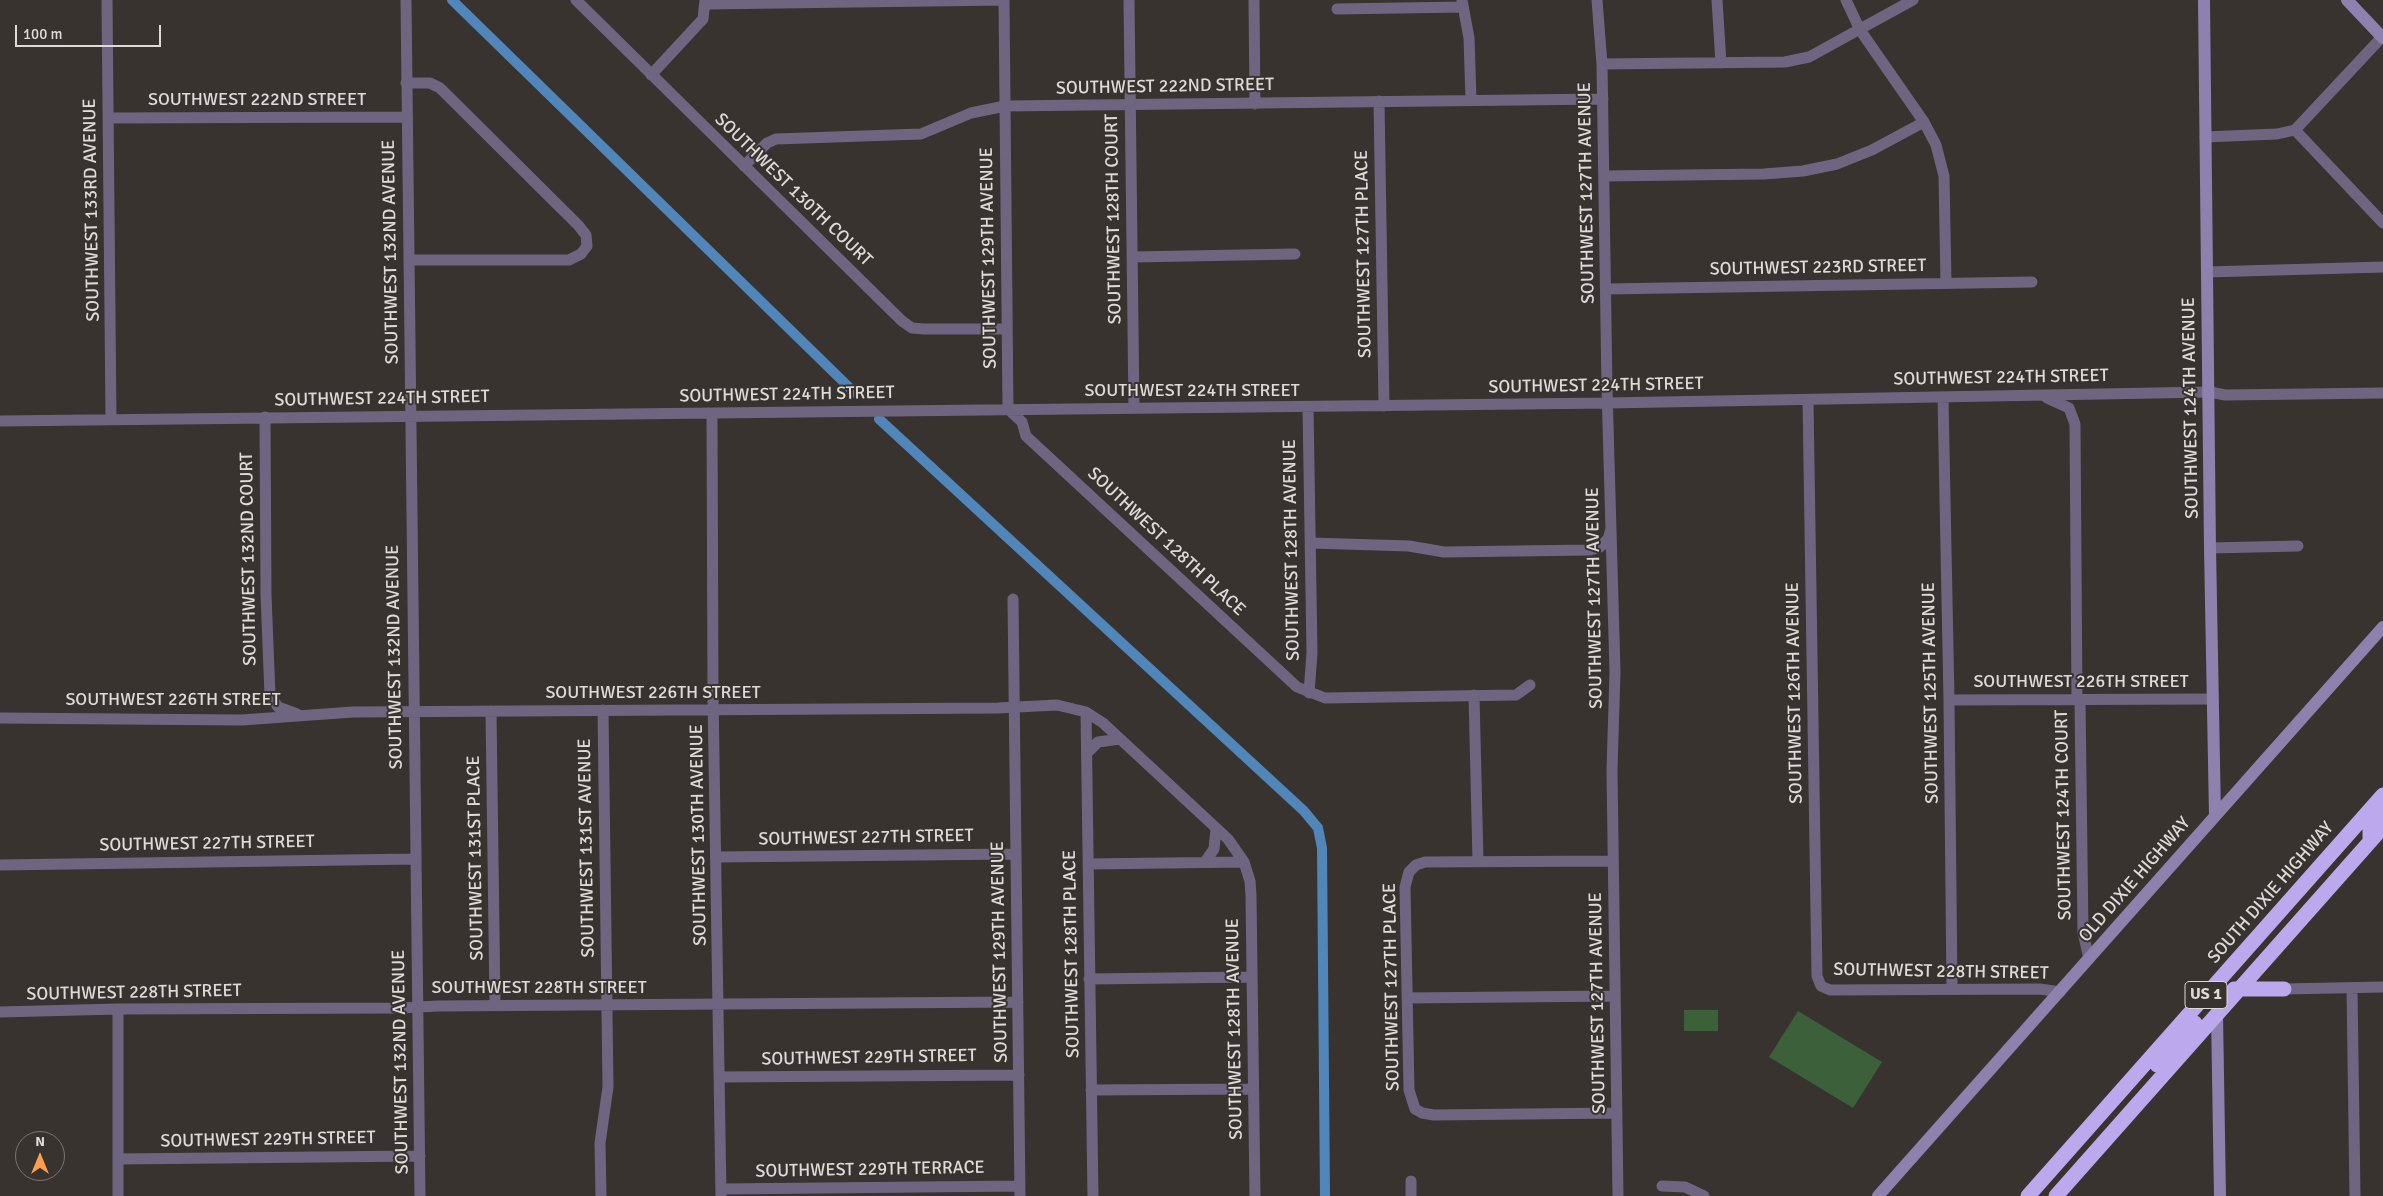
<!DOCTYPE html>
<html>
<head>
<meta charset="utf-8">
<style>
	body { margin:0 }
	#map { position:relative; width:2383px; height:1196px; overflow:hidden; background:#38332f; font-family:Signika,sans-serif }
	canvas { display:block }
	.north { position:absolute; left:15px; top:1131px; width:50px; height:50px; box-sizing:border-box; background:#38332f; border:1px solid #7a7673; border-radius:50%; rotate:0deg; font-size:14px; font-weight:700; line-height:20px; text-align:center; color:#dedad8 }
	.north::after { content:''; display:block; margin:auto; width:18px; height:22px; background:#fb9e50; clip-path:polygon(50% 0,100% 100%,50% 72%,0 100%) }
	.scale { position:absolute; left:15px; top:25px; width:146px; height:22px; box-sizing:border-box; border:2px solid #dedad8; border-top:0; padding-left:6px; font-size:15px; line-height:18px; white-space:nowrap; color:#dedad8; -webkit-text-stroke:4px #38332f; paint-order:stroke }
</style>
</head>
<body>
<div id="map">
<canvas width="2383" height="1196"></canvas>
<div class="north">N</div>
<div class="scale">100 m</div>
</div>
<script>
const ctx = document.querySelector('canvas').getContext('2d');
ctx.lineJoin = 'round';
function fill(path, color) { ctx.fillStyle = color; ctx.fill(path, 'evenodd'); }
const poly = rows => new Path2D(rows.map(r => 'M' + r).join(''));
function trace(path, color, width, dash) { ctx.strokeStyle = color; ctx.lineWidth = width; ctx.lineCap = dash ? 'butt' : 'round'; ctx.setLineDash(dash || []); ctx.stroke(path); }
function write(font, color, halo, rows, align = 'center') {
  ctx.font = font + ' Signika,sans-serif'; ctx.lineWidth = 4; ctx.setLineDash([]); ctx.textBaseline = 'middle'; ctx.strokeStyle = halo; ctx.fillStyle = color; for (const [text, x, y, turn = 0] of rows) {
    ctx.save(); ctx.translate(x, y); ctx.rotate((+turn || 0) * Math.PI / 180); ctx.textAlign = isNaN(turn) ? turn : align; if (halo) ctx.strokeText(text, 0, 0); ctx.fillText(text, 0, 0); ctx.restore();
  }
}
fill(poly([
	[1684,1010,1718,1010,1718,1031,1684,1031],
	[1798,1011,1882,1062,1853,1108,1769,1057]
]), '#3c6039');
trace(poly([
	[452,0,855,393],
	[879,419,1304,811,1318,828,1322,848,1325,1196]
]), '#5186ba', 10);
trace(poly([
	[107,0,111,419],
	[406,0,420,1196],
	[576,0,902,321,912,328,924,329,1007,329],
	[1004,0,1008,409,1022,422,1026,436,1297,687,1325,698,1516,695,1530,685],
	[1129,0,1134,408],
	[1254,0,1255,104],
	[1462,0,1469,38,1471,100],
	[1597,0,1602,64,1607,389,1615,672,1612,770,1618,1196],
	[1717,0,1721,63],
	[1846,0,1860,30,1924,122,1936,145,1944,176,1946,283],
	[705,4,1004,0],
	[1337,9,1463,7],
	[1602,64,1785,62,1809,57,1913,0],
	[651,75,703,19,705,0],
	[406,83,430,83,440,88,578,225,586,235,587,246,581,254,569,260,409,260],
	[1379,101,1384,406],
	[108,118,407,117],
	[2295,130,2383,223],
	[2205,137,2277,134,2295,130,2382,37],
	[744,166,767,143,776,139,921,134,971,113,1005,106,1603,99],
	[1604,176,1764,174,1803,171,1837,164,1872,150,1924,122],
	[1133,257,1295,254],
	[2207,272,2383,267],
	[1606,289,2032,282],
	[1943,397,1949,700,1952,989],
	[2047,398,2069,408,2075,424,2077,699],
	[1808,400,1817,976,1821,986,1830,990,2040,989,2060,992],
	[1308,407,1312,653,1309,693],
	[712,414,713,695,721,1196],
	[265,417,266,595,270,695,278,707,297,714],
	[0,421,1608,403,2210,392,2225,395,2383,393],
	[1311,543,1409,546,1444,552,1590,550,1600,547,1608,539,1611,529],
	[2210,548,2298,546],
	[1013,599,1020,1196],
	[1474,695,1478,861],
	[1949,700,2212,699],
	[2080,700,2083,932,2089,959],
	[491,711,495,1005],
	[1086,712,1093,1196],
	[0,718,242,720,353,712,998,708,1057,705,1086,712,1103,723,1228,839,1244,862,1250,881,1251,895,1255,1196],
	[1087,753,1098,742,1120,739],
	[717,857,1016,854],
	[1613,861,1425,862,1416,865,1409,872,1405,887,1409,1090,1415,1109,1422,1113,1434,1115,1617,1113],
	[1205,862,1214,849,1216,829],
	[1088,864,1244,862],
	[0,865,415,859],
	[1089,979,1252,977],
	[2352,988,2355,1196],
	[2284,989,2383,987],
	[1407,998,1615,996],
	[118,1009,118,1196],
	[0,1012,118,1009,401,1008,438,1006,1018,1002],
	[719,1077,1019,1075],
	[1091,1090,1253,1089],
	[118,1159,420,1156],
	[1411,1181,1411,1196],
	[1662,1186,1685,1187,1704,1196],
	[721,1189,1020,1186],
	[601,1196,600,1143,608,1087,603,710]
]), '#6e6681', 11);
trace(poly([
	[2204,0,2210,548,2215,816],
	[2347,0,2383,38],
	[2217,1014,2220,1196],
	[1878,1196,2383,627]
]), '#8e81ad', 12);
trace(poly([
	[2370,840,2370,829,2383,812],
	[2234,989,2284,989],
	[2157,1065,2195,1023],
	[2028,1196,2383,795],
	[2056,1196,2383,827]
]), '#bca8ec', 15);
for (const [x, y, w] of [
	[2206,995,42]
]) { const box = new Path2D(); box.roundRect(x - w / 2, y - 13.5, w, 27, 4); ctx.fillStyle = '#38332f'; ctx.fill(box); trace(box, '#dedad8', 1); }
write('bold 16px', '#dedad8', null, [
	["US 1",2206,995]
]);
write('18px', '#dedad8', '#38332f', [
	["SOUTHWEST 222ND STREET",1165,87,-1],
	["SOUTHWEST 222ND STREET",257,100],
	["SOUTHWEST 130TH COURT",793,190,44],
	["SOUTHWEST 127TH AVENUE",1587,193,-91],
	["SOUTHWEST 133RD AVENUE",92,210,-91],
	["SOUTHWEST 128TH COURT",1114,219,-91],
	["SOUTHWEST 132ND AVENUE",391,252,-91],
	["SOUTHWEST 127TH PLACE",1364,254,-91],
	["SOUTHWEST 129TH AVENUE",989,258,-91],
	["SOUTHWEST 223RD STREET",1818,268,-1],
	["SOUTHWEST 224TH STREET",2001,378,-1],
	["SOUTHWEST 224TH STREET",1596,386,-1],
	["SOUTHWEST 224TH STREET",1192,391],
	["SOUTHWEST 224TH STREET",787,395,-1],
	["SOUTHWEST 224TH STREET",382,399,-1],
	["SOUTHWEST 124TH AVENUE",2191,408,-91],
	["SOUTHWEST 128TH PLACE",1166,542,43],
	["SOUTHWEST 128TH AVENUE",1292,550,-91],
	["SOUTHWEST 132ND COURT",249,559,-91],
	["SOUTHWEST 127TH AVENUE",1595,598,-91],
	["SOUTHWEST 132ND AVENUE",395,657,-91],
	["SOUTHWEST 226TH STREET",2081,682],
	["SOUTHWEST 226TH STREET",653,693],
	["SOUTHWEST 126TH AVENUE",1795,693,-91],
	["SOUTHWEST 125TH AVENUE",1931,693,-91],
	["SOUTHWEST 226TH STREET",173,700],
	["SOUTHWEST 124TH COURT",2064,815,-91],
	["SOUTHWEST 130TH AVENUE",699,835,-91],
	["SOUTHWEST 227TH STREET",866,838,-1],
	["SOUTHWEST 227TH STREET",207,844,-1],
	["SOUTHWEST 131ST AVENUE",587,848,-91],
	["SOUTHWEST 131ST PLACE",476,858,-91],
	["OLD DIXIE HIGHWAY",2135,880,-49],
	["SOUTH DIXIE HIGHWAY",2271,893,-49],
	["SOUTHWEST 129TH AVENUE",1000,952,-91],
	["SOUTHWEST 128TH PLACE",1072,954,-91],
	["SOUTHWEST 228TH STREET",1941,972,1],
	["SOUTHWEST 127TH PLACE",1392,987,-91],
	["SOUTHWEST 228TH STREET",539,988],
	["SOUTHWEST 228TH STREET",134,993,-1],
	["SOUTHWEST 127TH AVENUE",1598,1003,-91],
	["SOUTHWEST 128TH AVENUE",1235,1029,-91],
	["SOUTHWEST 229TH STREET",869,1058,-1],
	["SOUTHWEST 132ND AVENUE",401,1062,-91],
	["SOUTHWEST 229TH STREET",268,1140,-1],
	["SOUTHWEST 229TH TERRACE",870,1170,-1]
]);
</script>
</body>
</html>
